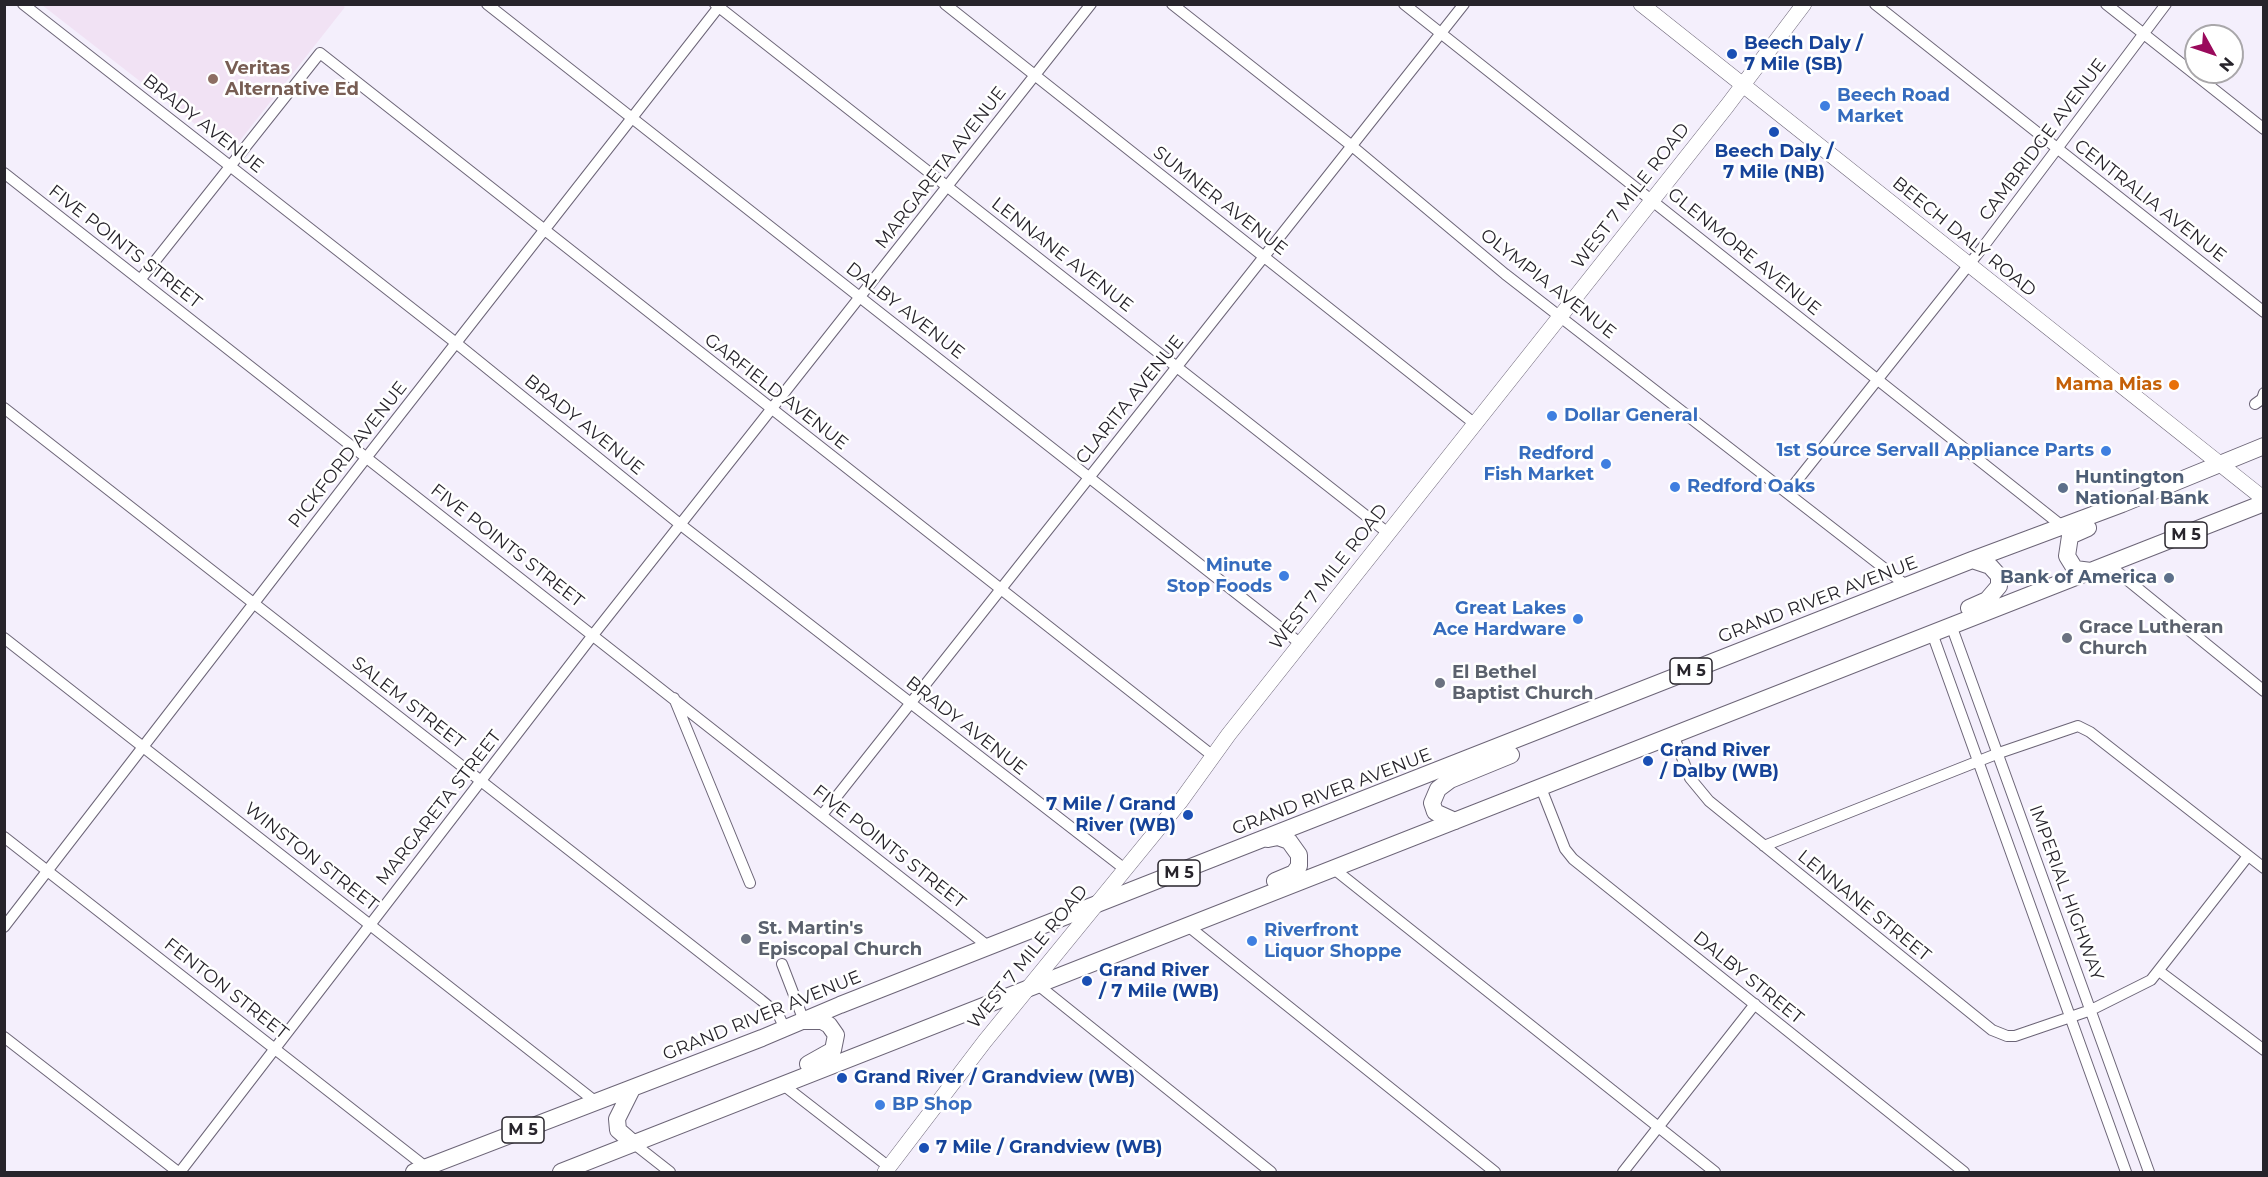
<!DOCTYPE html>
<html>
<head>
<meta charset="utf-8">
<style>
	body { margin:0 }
	#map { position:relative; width:2268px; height:1177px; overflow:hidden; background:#f4effc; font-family:Montserrat,sans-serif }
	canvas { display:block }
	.frame { position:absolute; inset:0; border:6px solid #27242b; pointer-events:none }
	.north { position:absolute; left:2184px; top:24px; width:60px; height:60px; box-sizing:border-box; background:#fff; border:2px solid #a9a7aa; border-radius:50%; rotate:130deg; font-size:16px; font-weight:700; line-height:24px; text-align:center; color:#27242b }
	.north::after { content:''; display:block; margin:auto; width:21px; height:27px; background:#9a0a5c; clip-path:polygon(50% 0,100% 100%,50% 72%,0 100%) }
</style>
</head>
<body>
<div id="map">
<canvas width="2268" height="1177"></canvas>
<div class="frame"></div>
<div class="north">N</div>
</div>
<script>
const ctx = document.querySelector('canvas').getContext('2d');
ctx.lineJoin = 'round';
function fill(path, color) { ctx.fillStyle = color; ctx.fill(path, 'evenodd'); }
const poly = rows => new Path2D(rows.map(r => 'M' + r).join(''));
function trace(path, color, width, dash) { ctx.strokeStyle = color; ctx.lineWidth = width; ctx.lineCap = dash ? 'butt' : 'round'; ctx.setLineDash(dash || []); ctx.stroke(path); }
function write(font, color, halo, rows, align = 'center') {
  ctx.font = font + ' Montserrat,sans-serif'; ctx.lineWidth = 5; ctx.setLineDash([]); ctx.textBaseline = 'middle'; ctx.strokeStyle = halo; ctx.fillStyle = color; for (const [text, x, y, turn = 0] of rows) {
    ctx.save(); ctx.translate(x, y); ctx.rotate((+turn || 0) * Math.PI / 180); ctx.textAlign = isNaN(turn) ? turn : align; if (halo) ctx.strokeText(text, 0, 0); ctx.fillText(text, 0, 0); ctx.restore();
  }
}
fill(poly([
	[342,5,345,7,231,152,42,5]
]), '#f1e2f4');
const street = poly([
	[23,4,456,343,681,525,1126,870],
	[487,4,1301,644],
	[715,4,1388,533],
	[945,4,1475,424],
	[1172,4,1352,146,1505,274,1907,586],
	[1404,4,2062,526],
	[1875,4,2264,312],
	[2106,4,2264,129],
	[4,173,989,947],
	[140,280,320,53,1213,756],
	[2255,404,2262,399,2264,393],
	[4,408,761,1000,778,1014,785,1029],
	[1788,492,1983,247,2166,4],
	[2109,565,2264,691],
	[1951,625,2149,1172],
	[1932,633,2126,1172],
	[4,638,596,1102],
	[674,698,750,883],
	[1674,737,1690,778,1709,801,1992,1030,2007,1036,2015,1036,2091,1010,2151,980,2248,856],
	[1541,788,1565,849,1573,859,1964,1172],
	[822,815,1464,4],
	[4,837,427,1168],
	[1764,846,1999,753,2078,726,2090,732,2264,868],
	[1334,869,1715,1172],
	[1188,926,1495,1172],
	[4,927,359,467,721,4],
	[782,964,804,1021],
	[2159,971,2264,1050],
	[1038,985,1271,1172],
	[4,1037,178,1172],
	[782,1084,889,1167],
	[633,1143,670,1172],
	[180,1172,593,635,1091,4],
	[1623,1172,1755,1004]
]);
const secondary = poly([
	[1641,4,2264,499],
	[885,1172,985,1041,1180,802,1229,734,1727,106,1804,4]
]);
const primary = poly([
	[2088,528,2070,536,2067,556,2075,569,2091,571],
	[1969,608,1987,600,1999,586,1999,576,1990,566,1972,560],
	[1455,821,1435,812,1432,803,1438,789,1450,780,1511,755],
	[1268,839,1278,837,1289,841,1299,855,1299,866,1294,873,1275,881],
	[805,1021,822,1021,829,1025,836,1035,833,1050,808,1064],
	[632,1089,617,1119,618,1130,633,1143],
	[414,1172,762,1038,840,1005,1972,560,2122,504,2264,446],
	[561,1172,2264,503]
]);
trace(street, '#6c6577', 12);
trace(secondary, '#6c6577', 16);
trace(primary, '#6c6577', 18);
trace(street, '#fff', 10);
trace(secondary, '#fff', 15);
trace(primary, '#fff', 16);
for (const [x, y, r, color] of [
	[1732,54,6,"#1a4fb4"],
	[213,79,6,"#8d6e63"],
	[1825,106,6,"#3f7fe0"],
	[1774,132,6,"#1a4fb4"],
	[2174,385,6,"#e8710a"],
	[1552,416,6,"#3f7fe0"],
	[2106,451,6,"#3f7fe0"],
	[1606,464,6,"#3f7fe0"],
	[1675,487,6,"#3f7fe0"],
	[2063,488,6,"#5c6f8a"],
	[1284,576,6,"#3f7fe0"],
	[2169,578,6,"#5c6f8a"],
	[1578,619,6,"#3f7fe0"],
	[2067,638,6,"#6b7280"],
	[1440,683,6,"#6b7280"],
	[1648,761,6,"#1a4fb4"],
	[1188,815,6,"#1a4fb4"],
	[746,939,6,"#6b7280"],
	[1252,941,6,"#3f7fe0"],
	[1087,981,6,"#1a4fb4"],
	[842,1078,6,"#1a4fb4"],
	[880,1105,6,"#3f7fe0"],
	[924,1148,6,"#1a4fb4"]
]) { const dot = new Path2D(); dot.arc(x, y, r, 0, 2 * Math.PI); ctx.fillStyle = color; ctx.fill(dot); trace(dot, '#fff', 2); }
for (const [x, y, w] of [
	[2186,535,42],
	[1691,671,42],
	[1179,873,42],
	[523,1130,42]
]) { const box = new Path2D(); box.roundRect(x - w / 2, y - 13, w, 26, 4.5); ctx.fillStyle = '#fff'; ctx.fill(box); trace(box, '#27242b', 1.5); }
write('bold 16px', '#27242b', null, [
	["M 5",2186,535],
	["M 5",1691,671],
	["M 5",1179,873],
	["M 5",523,1130]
]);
write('bold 18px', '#164399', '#fff', [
	["Beech Daly /",1744,44],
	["7 Mile (SB)",1744,65],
	["Beech Daly /",1774,152,"center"],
	["7 Mile (NB)",1774,173,"center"],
	["Grand River",1660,751],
	["/ Dalby (WB)",1660,772],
	["7 Mile / Grand",1176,805,"right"],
	["River (WB)",1176,826,"right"],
	["Grand River",1099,971],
	["/ 7 Mile (WB)",1099,992],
	["Grand River / Grandview (WB)",854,1078],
	["7 Mile / Grandview (WB)",936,1148]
], 'left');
write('bold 18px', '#785e54', '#fff', [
	["Veritas",225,69],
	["Alternative Ed",225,90]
], 'left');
write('bold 18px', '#366cbe', '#fff', [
	["Beech Road",1837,96],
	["Market",1837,117],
	["Dollar General",1564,416],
	["1st Source Servall Appliance Parts",2094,451,"right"],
	["Redford",1594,454,"right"],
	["Fish Market",1594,475,"right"],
	["Redford Oaks",1687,487],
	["Minute",1272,566,"right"],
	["Stop Foods",1272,587,"right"],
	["Great Lakes",1566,609,"right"],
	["Ace Hardware",1566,630,"right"],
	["Riverfront",1264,931],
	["Liquor Shoppe",1264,952],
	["BP Shop",892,1105]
], 'left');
write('18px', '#27242b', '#fff', [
	["BRADY AVENUE",203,124,38],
	["CAMBRIDGE AVENUE",2043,140,-53],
	["MARGARETA AVENUE",941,168,-52],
	["WEST 7 MILE ROAD",1631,196,-52],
	["SUMNER AVENUE",1220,201,38],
	["CENTRALIA AVENUE",2150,201,38],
	["BEECH DALY ROAD",1964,237,39],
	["FIVE POINTS STREET",125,247,38],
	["GLENMORE AVENUE",1744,252,39],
	["LENNANE AVENUE",1062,255,38],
	["OLYMPIA AVENUE",1548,284,38],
	["DALBY AVENUE",905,311,38],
	["GARFIELD AVENUE",776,392,38],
	["CLARITA AVENUE",1130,400,-51],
	["BRADY AVENUE",584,425,39],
	["PICKFORD AVENUE",348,455,-52],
	["FIVE POINTS STREET",507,546,38],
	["WEST 7 MILE ROAD",1329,577,-52],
	["GRAND RIVER AVENUE",1818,600,-21],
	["SALEM STREET",408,703,38],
	["BRADY AVENUE",966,726,38],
	["GRAND RIVER AVENUE",1332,792,-21],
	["MARGARETA STREET",439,808,-52],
	["FIVE POINTS STREET",889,847,38],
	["WINSTON STREET",311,857,38],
	["IMPERIAL HIGHWAY",2066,893,70],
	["LENNANE STREET",1864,906,39],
	["WEST 7 MILE ROAD",1028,957,-51],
	["DALBY STREET",1748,978,39],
	["FENTON STREET",226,989,38],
	["GRAND RIVER AVENUE",762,1016,-22]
]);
write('bold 18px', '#c56008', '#fff', [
	["Mama Mias",2162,385]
], 'right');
write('bold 18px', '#4e5e75', '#fff', [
	["Huntington",2075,478],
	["National Bank",2075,499],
	["Bank of America",2157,578,"right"]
], 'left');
write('bold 18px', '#5b616d', '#fff', [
	["Grace Lutheran",2079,628],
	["Church",2079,649],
	["El Bethel",1452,673],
	["Baptist Church",1452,694],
	["St. Martin's",758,929],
	["Episcopal Church",758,950]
], 'left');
</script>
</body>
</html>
